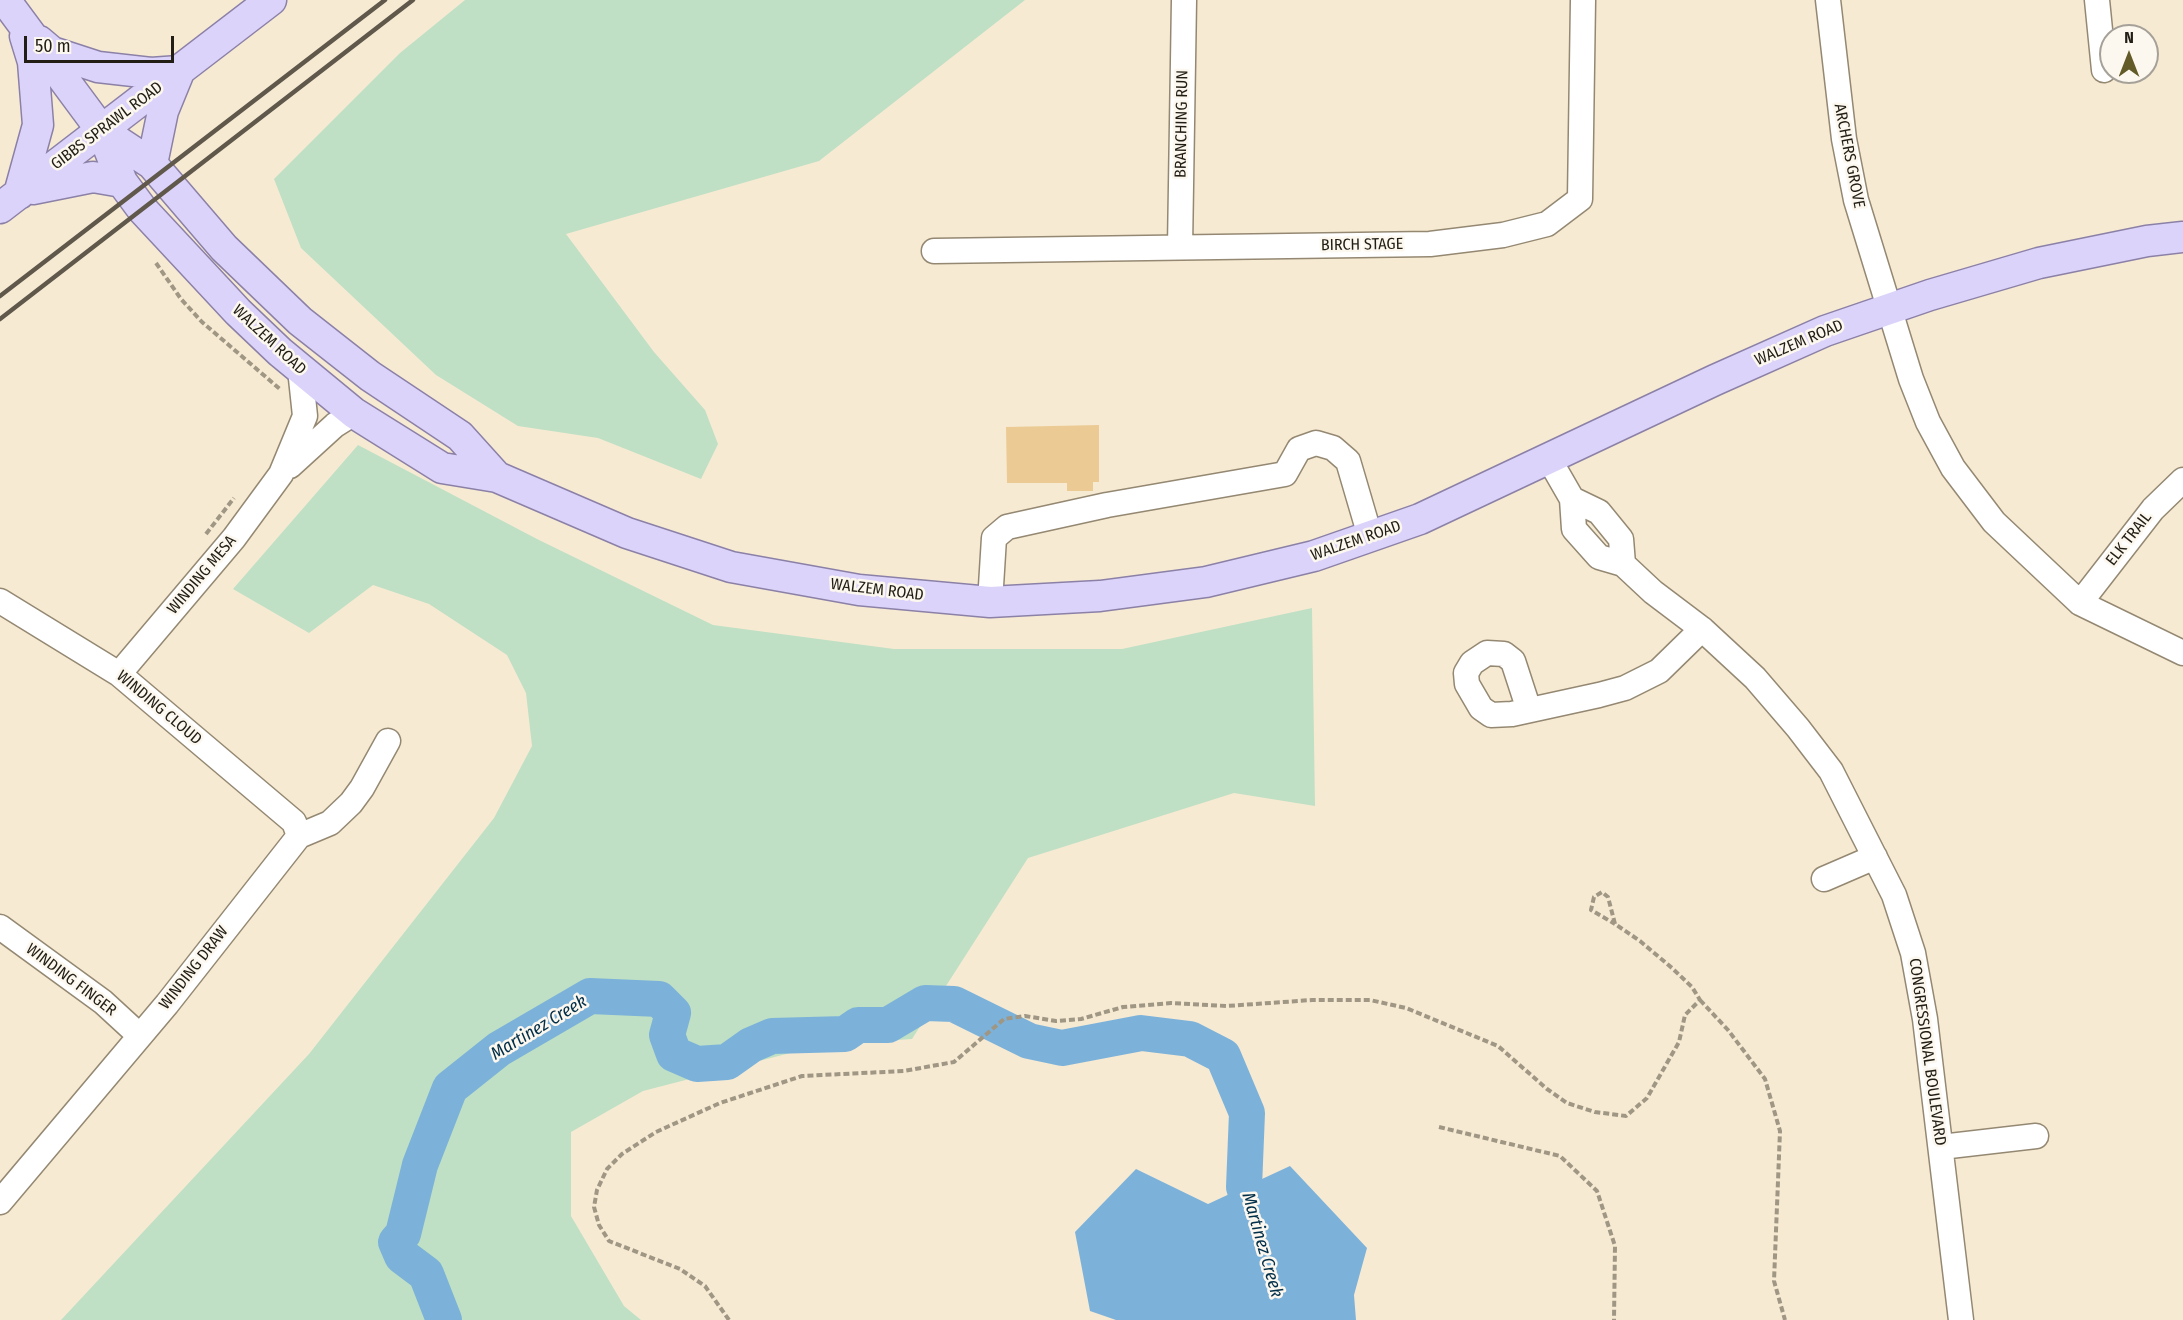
<!DOCTYPE html>
<html>
<head>
<meta charset="utf-8">
<style>
	body { margin:0 }
	#map { position:relative; width:2183px; height:1320px; overflow:hidden; background:#f7ead3; font-family:"Fira Sans Condensed",sans-serif }
	canvas { display:block }
	.north { position:absolute; left:2099px; top:24px; width:60px; height:60px; box-sizing:border-box; background:#fdf8ef; border:2px solid #a5a198; border-radius:50%; rotate:0deg; font-size:16px; font-weight:700; line-height:24px; text-align:center; color:#221e15 }
	.north::after { content:''; display:block; margin:auto; width:21px; height:27px; background:#635b27; clip-path:polygon(50% 0,100% 100%,50% 72%,0 100%) }
	.scale { position:absolute; left:24px; top:36px; width:150px; height:27px; box-sizing:border-box; border:3px solid #221e15; border-top:0; padding-left:8px; font-size:18px; line-height:21px; white-space:nowrap; color:#221e15; -webkit-text-stroke:4px #fdf8ef; paint-order:stroke }
</style>
</head>
<body>
<div id="map">
<canvas width="2183" height="1320"></canvas>
<div class="north">N</div>
<div class="scale">50 m</div>
</div>
<script>
const ctx = document.querySelector('canvas').getContext('2d');
ctx.lineJoin = 'round';
function fill(path, color) { ctx.fillStyle = color; ctx.fill(path, 'evenodd'); }
const poly = rows => new Path2D(rows.map(r => 'M' + r).join(''));
function trace(path, color, width, dash) { ctx.strokeStyle = color; ctx.lineWidth = width; ctx.lineCap = dash ? 'butt' : 'round'; ctx.setLineDash(dash || []); ctx.stroke(path); }
function write(font, color, halo, rows, align = 'center') {
  ctx.font = font + ' "Fira Sans Condensed",sans-serif'; ctx.lineWidth = 5; ctx.setLineDash([]); ctx.textBaseline = 'middle'; ctx.strokeStyle = halo; ctx.fillStyle = color; for (const [text, x, y, turn = 0] of rows) {
    ctx.save(); ctx.translate(x, y); ctx.rotate((+turn || 0) * Math.PI / 180); ctx.textAlign = isNaN(turn) ? turn : align; if (halo) ctx.strokeText(text, 0, 0); ctx.fillText(text, 0, 0); ctx.restore();
  }
}
fill(poly([
	[465,0,1025,0,819,161,566,234,654,352,705,410,718,444,701,479,598,438,518,426,436,375,301,248,274,179,400,53],
	[358,445,537,539,713,625,894,649,1122,649,1312,608,1315,806,1234,793,1028,858,912,1039,821,1045,643,1091,571,1132,571,1216,624,1306,641,1320,61,1320,309,1054,494,818,532,746,526,693,507,655,429,604,373,585,309,633,233,589]
]), '#bfe0c4');
fill(poly([
	[1290,1166,1367,1248,1354,1295,1356,1320,1116,1320,1090,1311,1075,1232,1136,1169,1208,1204]
]), '#7cb2da');
trace(poly([
	[444,1320,426,1274,402,1256,396,1242,403,1234,420,1165,450,1088,499,1049,590,996,659,999,673,1013,667,1035,674,1054,697,1064,727,1062,751,1045,772,1036,845,1034,858,1025,888,1025,925,1003,954,1004,1029,1041,1062,1048,1141,1033,1190,1039,1223,1056,1247,1113,1244,1187,1285,1320]
]), '#7cb2da', 36);
fill(poly([
	[1099,425,1099,482,1093,482,1093,491,1067,491,1067,483,1007,483,1006,427]
]), '#ebcb93');
const minor = poly([
	[1828,0,1844,139,1856,200,1911,379,1928,422,1953,468,1994,522,2080,603,2183,653],
	[2097,0,2104,70],
	[1180,247,1184,0],
	[934,251,1430,244,1503,235,1547,224,1580,199,1583,0],
	[1549,459,1572,499,1574,529,1599,557,1623,564,1653,592,1702,629,1755,678,1798,728,1831,771,1894,895,1913,953,1925,1019,1961,1320],
	[290,466,335,425,354,413],
	[1572,499,1599,512,1621,539,1623,564],
	[0,601,119,674,294,822,299,836],
	[990,602,994,538,1007,527,1107,505,1285,474,1299,449,1316,443,1333,448,1348,461,1370,536],
	[2080,603,2153,509,2183,480],
	[119,674,234,538,281,474,305,416,300,369],
	[1529,710,1513,661,1504,654,1487,653,1472,663,1466,673,1467,684,1481,708,1491,715,1512,714,1599,695,1625,688,1659,671,1702,629],
	[1824,879,1875,857],
	[0,927,103,1002,140,1036],
	[1941,1147,2036,1136],
	[0,1202,167,1004,299,836,330,823,351,803,362,788,388,741]
]);
const major = poly([
	[5,0,102,131,122,182,142,209,238,312,280,352,354,413,442,468,497,477,627,533,731,567,859,590,990,602,1100,596,1206,582,1314,556,1420,519,1715,380,1825,331,1930,295,2039,263,2147,241,2183,237],
	[39,41,52,52,98,67,151,73,179,71],
	[102,131,152,164,224,248,300,321,370,376,460,436,497,477],
	[152,164,163,111,179,72],
	[33,189,93,177,122,182],
	[19,194,38,125,33,62,25,36],
	[0,208,271,0]
]);
trace(minor, '#948872', 27);
trace(major, '#8b81a7', 33);
trace(poly([
	[156,263,181,299,202,322,281,390],
	[206,534,234,498],
	[1700,1000,1728,1030,1765,1079,1780,1131,1774,1281,1785,1320],
	[1439,1127,1560,1156,1597,1191,1615,1246,1614,1320],
	[729,1320,705,1286,680,1269,609,1241,599,1225,594,1207,597,1190,607,1169,622,1154,656,1132,720,1103,802,1076,904,1071,954,1062,1004,1019,1025,1016,1056,1021,1081,1019,1123,1007,1171,1003,1227,1006,1312,1000,1370,1000,1406,1008,1498,1046,1547,1089,1567,1103,1595,1112,1626,1116,1647,1098,1679,1042,1685,1015,1700,1000,1692,987,1672,968,1640,941,1615,924,1608,897,1602,892,1594,897,1591,910,1615,924]
]), '#9f9684', 4, [6, 3]);
trace(minor, '#fff', 24);
trace(major, '#dcd3fa', 30);
trace(poly([
	[0,296,385,0],
	[0,319,413,0]
]), '#5f584b', 4.5);
write('16px', '#221e15', '#fdf8ef', [
	["BRANCHING RUN",1182,124,-89],
	["GIBBS SPRAWL ROAD",107,126,-37],
	["ARCHERS GROVE",1849,156,79],
	["BIRCH STAGE",1362,245,-1],
	["WALZEM ROAD",269,340,43],
	["WALZEM ROAD",1799,343,-23],
	["ELK TRAIL",2129,539,-52],
	["WALZEM ROAD",1356,541,-19],
	["WINDING MESA",202,575,-50],
	["WALZEM ROAD",877,590,7],
	["WINDING CLOUD",159,708,40],
	["WINDING DRAW",194,968,-52],
	["WINDING FINGER",71,980,37],
	["CONGRESSIONAL BOULEVARD",1927,1052,82]
]);
write('italic 18px', '#012e49', '#fdf8ef', [
	["Martinez Creek",539,1028,-31],
	["Martinez Creek",1262,1245,74]
]);
</script>
</body>
</html>
